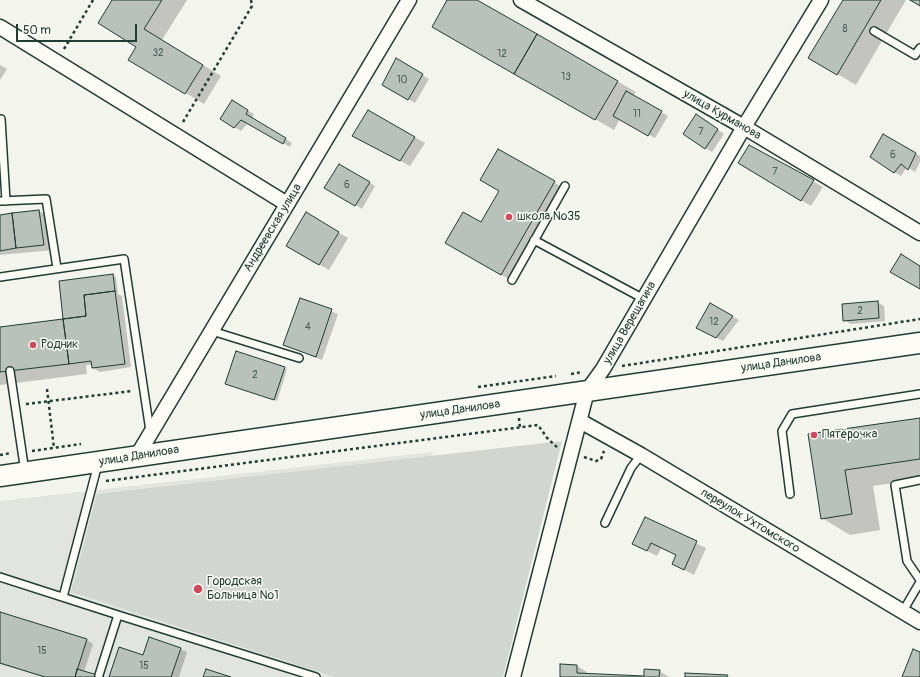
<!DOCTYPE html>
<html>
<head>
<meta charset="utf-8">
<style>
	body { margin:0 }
	#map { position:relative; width:920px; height:677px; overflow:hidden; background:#f4f4ef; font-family:Pangolin,sans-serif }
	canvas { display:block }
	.scale { position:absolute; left:16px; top:24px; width:121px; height:18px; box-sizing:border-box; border:2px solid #1f3d34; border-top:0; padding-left:5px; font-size:12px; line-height:14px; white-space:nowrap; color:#1f3d34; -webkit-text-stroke:3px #fdfcf7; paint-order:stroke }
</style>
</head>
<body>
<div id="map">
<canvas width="920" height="677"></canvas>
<div class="scale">50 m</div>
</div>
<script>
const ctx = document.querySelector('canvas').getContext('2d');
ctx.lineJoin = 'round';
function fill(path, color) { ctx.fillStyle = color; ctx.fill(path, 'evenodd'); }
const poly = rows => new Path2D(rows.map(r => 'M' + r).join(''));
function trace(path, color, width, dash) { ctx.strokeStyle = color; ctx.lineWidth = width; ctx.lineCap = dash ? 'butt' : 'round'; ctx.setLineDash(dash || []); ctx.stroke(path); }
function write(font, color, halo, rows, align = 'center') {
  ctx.font = font + ' Pangolin,sans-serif'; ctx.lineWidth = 3; ctx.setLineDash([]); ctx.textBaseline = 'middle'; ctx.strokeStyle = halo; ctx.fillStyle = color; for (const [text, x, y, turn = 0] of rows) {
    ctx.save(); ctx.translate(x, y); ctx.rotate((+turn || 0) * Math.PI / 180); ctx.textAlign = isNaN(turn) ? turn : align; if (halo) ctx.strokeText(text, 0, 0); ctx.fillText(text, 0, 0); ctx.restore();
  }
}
fill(poly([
	[433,452,372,677,0,677,0,501]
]), '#e2e5df');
fill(poly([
	[562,441,503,677,335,677,71,592,97,494]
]), '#d1d6d1');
fill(poly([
	[113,0,187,0,162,40,221,76,204,104,129,59,137,46],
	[449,0,475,0,636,92,633,96,668,116,655,138,620,119,614,130,433,26],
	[844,0,906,0,856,85,810,58],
	[397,60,429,79,415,103,383,85],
	[0,65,7,69,0,80],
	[232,102,254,114,252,118,292,143,290,147,248,123,241,131,221,119],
	[368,111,425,143,410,166,363,141],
	[703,119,724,134,712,152,684,134],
	[883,136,920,156,920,162,915,172,907,167,901,176,871,157],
	[750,146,823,187,811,206,801,200],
	[499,150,567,190,514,282,446,243,481,223,500,190],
	[340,165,375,186,362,209,326,187],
	[39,211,49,216,53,250,0,255,0,216],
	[306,214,348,238,329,270,287,246],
	[113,275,116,277,118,294,122,296,131,367,100,372,93,368,92,365,86,365,87,374,0,385,0,329,65,320],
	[300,299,338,314,322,360,284,345],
	[877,302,884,306,885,321,851,324,844,320],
	[710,304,739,320,723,341,704,332],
	[284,368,287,369,277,401,229,385],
	[920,419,920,479,873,486,880,530,850,535,822,518,809,435],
	[645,519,706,548,694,575,673,564,677,555,661,548,657,556,634,544],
	[0,613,87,640,93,644,84,672,100,677,43,677,0,664],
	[180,649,187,652,179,677,110,677,144,656],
	[577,666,587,672,587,675,640,677,561,677],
	[659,671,669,677,645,677]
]), '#0003');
const building = poly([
	[112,0,162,0,144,29,203,65,185,94,128,60,136,47,98,23,112,0],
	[447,0,477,0,537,34,514,74,432,27,447,0],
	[843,0,881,0,837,75,808,58,843,0],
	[910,0,920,0,920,6,910,0],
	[537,34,618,81,595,120,514,74,537,34],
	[396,58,423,74,408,100,382,85,396,58],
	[626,91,662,111,648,136,613,116,626,91],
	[232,100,248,110,246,114,286,138,283,144,241,120,234,128,220,119,232,100],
	[368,110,415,137,400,161,352,136,368,110],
	[696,114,718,129,705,149,683,134,696,114],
	[883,134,916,153,908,170,901,164,894,173,870,157,883,134],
	[749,145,814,180,801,201,738,163,749,145],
	[498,149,555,181,501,275,445,243,463,212,481,222,499,191,480,180,498,149],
	[339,164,370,182,355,206,324,188,339,164],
	[39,210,44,245,16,248,12,213,39,210],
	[306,212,339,232,319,265,286,246,306,212],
	[12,213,16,248,0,251,0,215,12,213],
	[901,254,920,266,920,289,890,272,901,254],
	[113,274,115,291,84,295,86,316,63,319,59,281,113,274],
	[115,291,125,364,92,368,91,361,69,364,63,319,86,316,84,295,115,291],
	[300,298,332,309,316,357,283,345,300,298],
	[878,301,879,318,843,321,842,304,878,301],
	[710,303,733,316,716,338,696,328,710,303],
	[63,319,69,364,0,372,0,327,63,319],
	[236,351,285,367,274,400,225,384,236,351],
	[920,418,920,459,845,470,852,514,821,519,808,434,920,418],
	[645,517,697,541,684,570,672,564,676,555,651,543,647,551,632,544,645,517],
	[0,612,87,639,75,677,45,677,0,663,0,612],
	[149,637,181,648,171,677,109,677,119,647,143,655,149,637],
	[913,649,920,652,920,677,902,677,913,649],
	[560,664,577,665,577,673,644,676,644,669,660,670,659,677,560,677,560,664],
	[77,669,104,677,75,677,77,669],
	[206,669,231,677,203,677,206,669],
	[685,673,728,675,727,677,685,677,685,673]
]);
fill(building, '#b9c1bb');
trace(building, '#1f3d34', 1);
const service = poly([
	[874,31,915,55,920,48],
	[1,119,6,201],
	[0,201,46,199,57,268],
	[534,240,644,299],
	[0,277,124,259,150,431],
	[512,280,565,186],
	[212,331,299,358],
	[10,371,25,472],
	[920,480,895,485,907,561,920,580],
	[790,494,782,431,792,414,920,394],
	[605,523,631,468,641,455],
	[0,577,118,615,99,675],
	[63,597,98,464],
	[903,611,920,582],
	[118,615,316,677]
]);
const minor = poly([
	[521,0,744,127,920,233],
	[0,27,287,204],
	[580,421,641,455,920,622],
	[137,456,409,0],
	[513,677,587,391,603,369,744,127,821,0]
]);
const secondary = poly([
	[0,476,920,343]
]);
trace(service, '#1f3d34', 10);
trace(minor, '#1f3d34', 17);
trace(secondary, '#1f3d34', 23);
trace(poly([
	[64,49,93,0],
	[183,122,252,6,251,0],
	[622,366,920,319],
	[571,374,582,372],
	[478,387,556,376],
	[47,389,54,448],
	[26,404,132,391],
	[519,418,520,429],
	[32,451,81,444],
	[0,455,11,453],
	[584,457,596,461,601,459,604,451],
	[106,481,538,425,548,439,558,448]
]), '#1f3d34', 2.5, [3, 3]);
trace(service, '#fdfcf7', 7);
trace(minor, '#fdfcf7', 14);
trace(secondary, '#fdfcf7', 20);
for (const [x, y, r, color] of [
	[509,217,4,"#d1495b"],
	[33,345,4,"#d1495b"],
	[814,435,4,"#d1495b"],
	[198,589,5,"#d1495b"]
]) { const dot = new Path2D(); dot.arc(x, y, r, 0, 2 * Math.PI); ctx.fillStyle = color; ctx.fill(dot); trace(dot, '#fdfcf7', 1.5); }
write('10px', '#465e56', null, [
	["8",845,29],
	["32",158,53],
	["12",502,54],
	["13",566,77],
	["10",402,80],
	["11",637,114],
	["7",701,132],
	["6",893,155],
	["7",775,172],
	["6",347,185],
	["2",860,311],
	["12",714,322],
	["4",308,327],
	["2",255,375],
	["15",42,651],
	["15",144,666]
]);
write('12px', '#1f3d34', '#fdfcf7', [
	["улица Курманова",722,115,30],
	["Андреевская улица",273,228,-59],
	["улица Верещагина",630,323,-60],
	["улица Данилова",781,363,-8],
	["улица Данилова",460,410,-8],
	["улица Данилова",139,456,-9],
	["переулок Ухтомского",750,521,31]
]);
write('12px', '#1f3d34', '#fdfcf7', [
	["школа №35",517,217],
	["Родник",41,345],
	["Пятёрочка",822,435],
	["Городская",207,582],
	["Больница №1",207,596]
], 'left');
</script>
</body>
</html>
